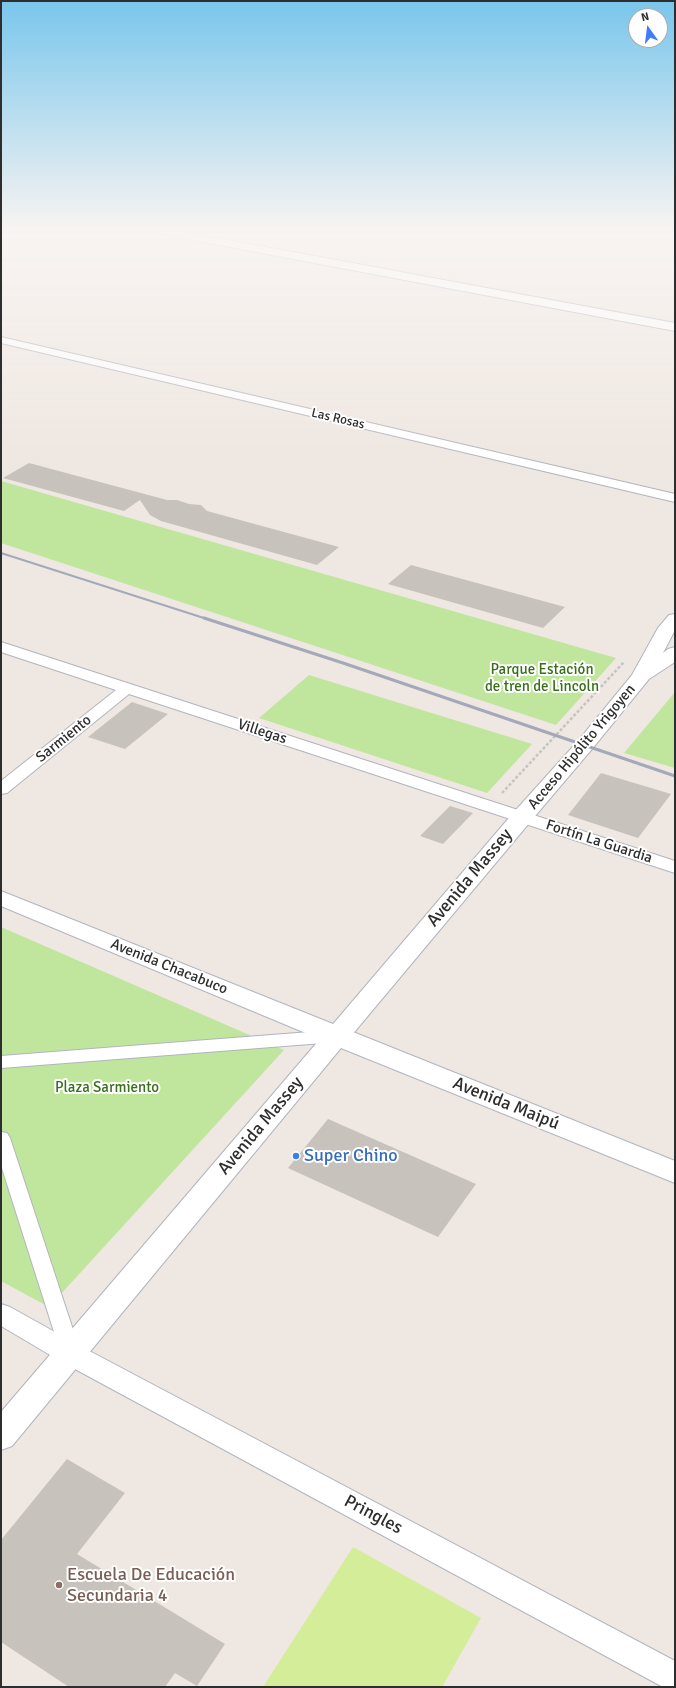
<!DOCTYPE html>
<html>
<head>
<meta charset="utf-8">
<style>
	body { margin:0 }
	#map { position:relative; width:676px; height:1688px; overflow:hidden; background:#efe7e1; font-family:Signika,sans-serif }
	canvas { display:block }
	.frame { position:absolute; inset:0; border:2px solid #2e2e2e; pointer-events:none }
	.north { position:absolute; left:628px; top:8px; width:40px; height:40px; box-sizing:border-box; background:#fff; border:1px solid #ababab; border-radius:50%; rotate:346deg; font-size:11px; font-weight:700; line-height:16px; text-align:center; color:#2e2e2e }
	.north::after { content:''; display:block; margin:auto; width:14px; height:18px; background:#407dfd; clip-path:polygon(50% 0,100% 100%,50% 72%,0 100%) }
</style>
</head>
<body>
<div id="map">
<canvas width="676" height="1688"></canvas>
<div class="frame"></div>
<div class="north">N</div>
</div>
<script>
const ctx = document.querySelector('canvas').getContext('2d');
ctx.lineJoin = 'round';
function fill(path, color) { ctx.fillStyle = color; ctx.fill(path, 'evenodd'); }
const poly = rows => new Path2D(rows.map(r => 'M' + r).join(''));
function trace(path, color, width, dash) { ctx.strokeStyle = color; ctx.lineWidth = width; ctx.lineCap = dash ? 'butt' : 'round'; ctx.setLineDash(dash || []); ctx.stroke(path); }
function write(font, color, halo, rows, align = 'center') {
  ctx.font = font + ' Signika,sans-serif'; ctx.lineWidth = 4; ctx.setLineDash([]); ctx.textBaseline = 'middle'; ctx.strokeStyle = halo; ctx.fillStyle = color; for (const [text, x, y, turn = 0] of rows) {
    ctx.save(); ctx.translate(x, y); ctx.rotate((+turn || 0) * Math.PI / 180); ctx.textAlign = isNaN(turn) ? turn : align; if (halo) ctx.strokeText(text, 0, 0); ctx.fillText(text, 0, 0); ctx.restore();
  }
}
fill(poly([
	[1,481,616,658,556,725,1,543],
	[309,675,532,744,487,793,259,718],
	[675,692,675,768,624,753],
	[1,927,284,1050,49,1307,1,1281]
]), '#c0e69d');
fill(poly([
	[353,1547,481,1618,442,1687,263,1687]
]), '#d4ed99');
fill(poly([
	[29,463,167,500,177,500,189,504,201,505,207,511,339,547,317,565,161,521,150,515,140,500,124,511,3,478],
	[411,565,565,607,543,628,388,584],
	[132,702,168,714,125,749,88,737],
	[601,773,671,794,638,838,568,815],
	[450,806,473,813,443,844,420,836],
	[328,1119,476,1184,438,1237,288,1168],
	[67,1459,125,1493,77,1554,225,1644,197,1686,175,1673,165,1687,69,1687,1,1642,1,1540]
]), '#c8c2bc');
const pedestrian = poly([
	[336,1030,342,1032,344,1036,342,1040,336,1042,1,1068,1,1056,336,1030],
	[1,1132,7,1133,10,1138,81,1354,78,1360,71,1362,64,1360,61,1354,1,1165,1,1132]
]);
const minor = poly([
	[1,337,675,494,675,502,1,343,1,337],
	[1,642,675,861,675,873,129,694,7,793,1,794,1,781,116,690,1,652,1,642],
	[1,1304,10,1307,80,1346,675,1661,675,1687,663,1687,62,1362,1,1326,1,1304]
]);
const tertiary = poly([
	[156,231,180,231,675,323,675,331,161,234,156,231],
	[522,811,530,812,533,817,530,822,346,1042,337,1045,328,1042,324,1036,328,1030,514,812,522,811]
]);
const secondary = poly([
	[675,614,675,630,663,653,668,649,675,647,675,662,649,679,592,749,530,822,522,823,514,822,511,817,514,812,578,741,632,675,658,628,669,615,675,614],
	[1,891,675,1161,675,1183,341,1048,12,1446,1,1450,1,1412,320,1039,1,906,1,891]
]);
trace(pedestrian, '#b1b5be', 2);
trace(minor, '#b1b5be', 2);
trace(tertiary, '#b1b5be', 2);
trace(secondary, '#b1b5be', 2);
trace(poly([
	[502,793,624,662]
]), '#c4c4c4', 2.5, [3, 2]);
fill(pedestrian, '#fff');
fill(minor, '#fff');
fill(tertiary, '#fff');
fill(secondary, '#fff');
trace(poly([
	[1,553,207,619]
]), '#a3a9b8', 2);
trace(poly([
	[204,618,343,663,675,776]
]), '#a3a9b8', 3);
const sky = ctx.createLinearGradient(0, 0, 0, 468);
sky.addColorStop(0, '#79c6ec');
sky.addColorStop(0.49, '#f8f4f2');
sky.addColorStop(1, '#f8f4f200');
ctx.fillStyle = sky;
ctx.fillRect(0, 0, 676, 468);
for (const [x, y, r, color] of [
	[296,1156,4,"#3f7fe0"],
	[59,1585,4,"#8d6e63"]
]) { const dot = new Path2D(); dot.arc(x, y, r, 0, 2 * Math.PI); ctx.fillStyle = color; ctx.fill(dot); trace(dot, '#fff', 1.5); }
write('13px', '#2e2e2e', '#fff', [
	["Las Rosas",338,419,13]
]);
write('15px', '#376f1a', '#fff', [
	["Parque Estación",542,670],
	["de tren de Lincoln",542,687],
	["Plaza Sarmiento",107,1088]
]);
write('15px', '#2e2e2e', '#fff', [
	["Villegas",262,732,18],
	["Sarmiento",64,739,-39],
	["Acceso Hipólito Yrigoyen",582,747,-50],
	["Fortín La Guardia",599,842,18],
	["Avenida Chacabuco",169,967,22]
]);
write('18px', '#2e2e2e', '#fff', [
	["Avenida Massey",470,878,-50],
	["Avenida Maipú",506,1104,22],
	["Avenida Massey",261,1126,-50],
	["Pringles",373,1515,28]
]);
write('18px', '#366cbe', '#fff', [
	["Super Chino",304,1156]
], 'left');
write('18px', '#785e54', '#fff', [
	["Escuela De Educación",67,1575],
	["Secundaria 4",67,1596]
], 'left');
</script>
</body>
</html>
